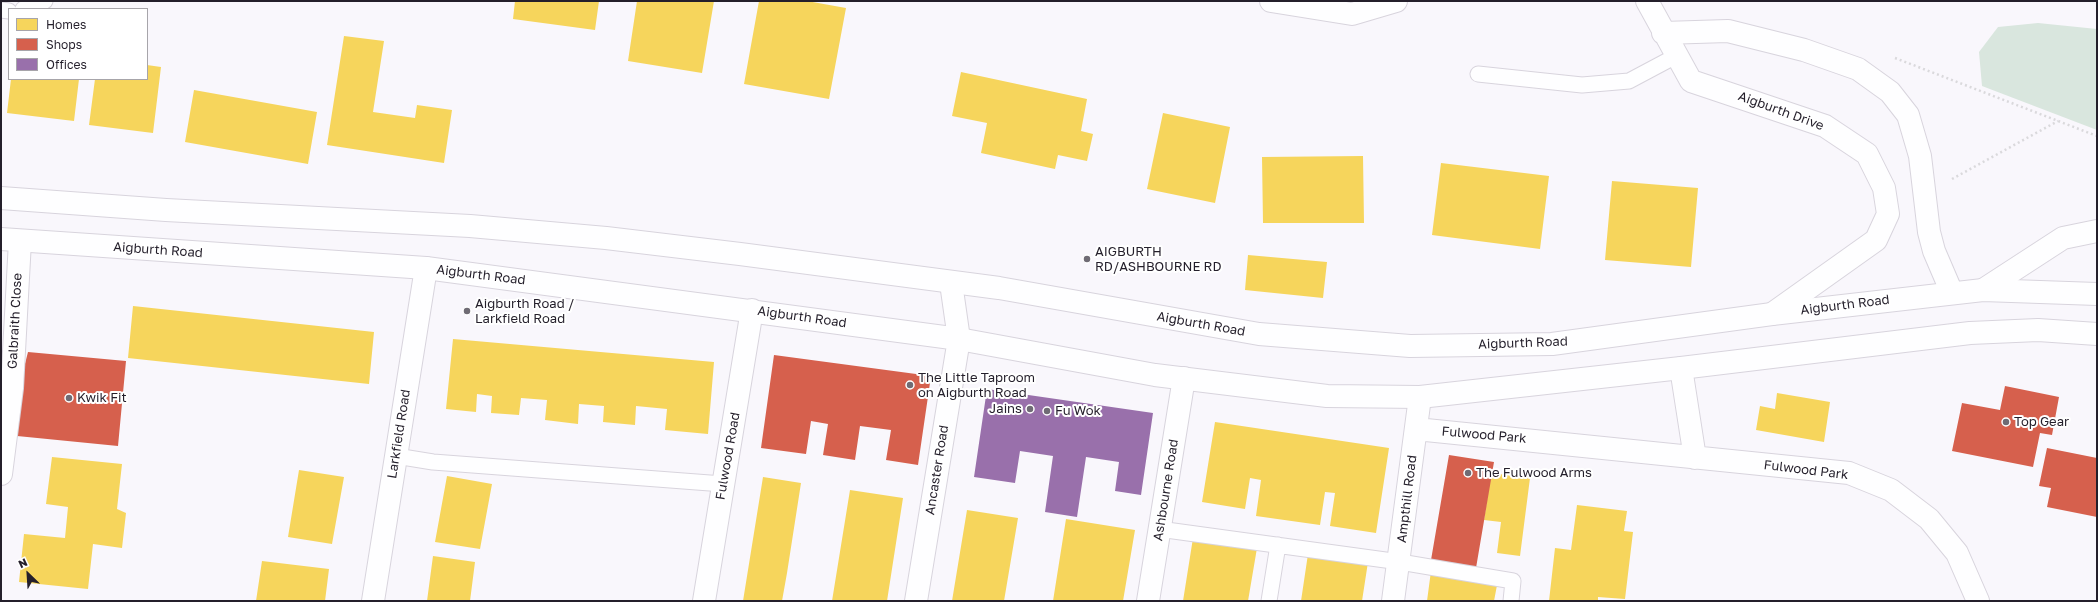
<!DOCTYPE html>
<html>
<head>
<meta charset="utf-8">
<style>
	body { margin:0 }
	#map { position:relative; width:2098px; height:602px; overflow:hidden; background:#f9f7fc; font-family:"Golos Text",sans-serif }
	canvas { display:block }
	.frame { position:absolute; inset:0; border:2px solid #241f2b; pointer-events:none }
	.legend { position:absolute; left:8px; top:8px; width:140px; height:72px; box-sizing:border-box; background:#fff; border:1px solid #a7a5aa; margin:0; padding:5px 7px; list-style:none; font-size:12px; color:#241f2b }
	.legend li { display:flex; align-items:center; gap:8px; height:20px }
	.legend b { width:20px; border:1px solid #a7a5aa }
	.north { position:absolute; left:8px; top:554px; width:40px; height:40px; -webkit-text-stroke:3px #fff; paint-order:stroke; rotate:335deg; font-size:11px; font-weight:700; line-height:16px; text-align:center; color:#241f2b }
	.north::after { content:''; display:block; margin:auto; width:14px; height:18px; background:#241f2b; clip-path:polygon(50% 0,100% 100%,50% 72%,0 100%) }
</style>
</head>
<body>
<div id="map">
<canvas width="2098" height="602"></canvas>
<div class="frame"></div>
<ul class="legend">
<li><b style="height:11px;background:#f6d55c"></b>Homes</li>
<li><b style="height:11px;background:#d6604d"></b>Shops</li>
<li><b style="height:11px;background:#9970ab"></b>Offices</li>
</ul>
<div class="north">N</div>
</div>
<script>
const ctx = document.querySelector('canvas').getContext('2d');
ctx.lineJoin = 'round';
function fill(path, color) { ctx.fillStyle = color; ctx.fill(path, 'evenodd'); }
const poly = rows => new Path2D(rows.map(r => 'M' + r).join(''));
function trace(path, color, width, dash) { ctx.strokeStyle = color; ctx.lineWidth = width; ctx.lineCap = dash ? 'butt' : 'round'; ctx.setLineDash(dash || []); ctx.stroke(path); }
function write(font, color, halo, rows, align = 'center') {
  ctx.font = font + ' "Golos Text",sans-serif'; ctx.lineWidth = 4; ctx.setLineDash([]); ctx.textBaseline = 'middle'; ctx.strokeStyle = halo; ctx.fillStyle = color; for (const [text, x, y, turn = 0] of rows) {
    ctx.save(); ctx.translate(x, y); ctx.rotate((+turn || 0) * Math.PI / 180); ctx.textAlign = isNaN(turn) ? turn : align; if (halo) ctx.strokeText(text, 0, 0); ctx.fillText(text, 0, 0); ctx.restore();
  }
}
fill(poly([
	[2038,23,2097,29,2097,130,1982,86,1979,52,1998,27]
]), '#d9e6de');
fill(poly([
	[515,1,599,1,595,30,513,19],
	[637,1,714,1,702,73,628,61],
	[759,1,807,1,846,8,829,99,744,84],
	[344,36,384,41,373,112,415,118,417,105,452,110,444,163,327,145],
	[147,65,161,67,153,133,89,125,95,79,147,79],
	[961,72,1087,99,1081,131,1093,134,1087,161,1058,155,1055,169,981,153,987,123,952,116],
	[11,79,79,79,74,121,7,113],
	[194,90,317,112,308,164,185,142],
	[1163,113,1230,127,1215,203,1147,189],
	[1363,156,1364,223,1263,223,1262,157],
	[1441,163,1549,176,1540,249,1432,235],
	[1612,181,1698,188,1691,267,1605,260],
	[1248,255,1327,262,1323,298,1245,290],
	[133,306,374,332,369,384,128,358],
	[453,339,714,362,708,434,665,430,667,409,636,406,635,425,603,422,604,406,579,404,578,424,545,420,547,400,521,398,519,415,491,413,492,396,477,394,476,412,446,409],
	[1777,393,1830,402,1824,442,1756,430,1760,406,1775,409],
	[1215,422,1389,448,1376,533,1330,526,1335,493,1325,492,1320,525,1256,516,1261,480,1250,478,1245,509,1202,502],
	[52,457,122,464,117,509,126,513,122,548,93,544,88,589,19,582,24,534,65,538,68,507,46,504],
	[299,470,344,477,332,544,288,537],
	[1491,473,1530,478,1520,556,1497,553,1501,522,1484,520],
	[447,476,492,484,480,549,435,542],
	[763,477,801,483,787,573,782,601,743,601],
	[850,490,903,498,887,601,832,601],
	[1577,505,1627,511,1624,531,1633,532,1625,599,1598,597,1598,601,1549,601,1555,548,1571,550],
	[967,510,1018,518,1004,601,952,601],
	[1066,519,1135,530,1123,601,1053,601],
	[1193,538,1257,548,1248,601,1183,601],
	[1308,554,1368,562,1362,601,1301,601],
	[433,556,475,562,470,601,427,601],
	[262,561,329,569,325,601,256,601],
	[1431,571,1498,580,1494,601,1427,601]
]), '#f6d55c');
fill(poly([
	[28,352,126,361,118,446,7,435],
	[774,355,931,376,918,465,886,460,891,430,860,426,855,460,823,455,828,424,811,421,806,454,761,448],
	[2005,386,2059,397,2052,435,2040,433,2033,467,1952,451,1962,403,2000,410],
	[2047,448,2097,458,2097,517,2047,507,2051,488,2039,486],
	[1449,455,1494,462,1476,568,1431,560]
]), '#d6604d');
fill(poly([
	[987,389,1153,413,1141,495,1115,491,1119,462,1086,457,1077,517,1045,512,1053,456,1020,451,1015,483,974,477]
]), '#9970ab');
const service = poly([
	[23,9,30,8,45,1],
	[1,10,9,11],
	[1478,74,1582,85,1629,81,1676,56],
	[396,456,433,462,723,484],
	[1159,529,1400,562,1513,581,1511,601],
	[1269,601,1278,545]
]);
const minor = poly([
	[1681,368,1695,458],
	[1416,429,1849,473,1891,490,1929,519,1957,553,1978,601],
	[1,474,12,388,20,241],
	[373,601,426,268],
	[704,601,752,310],
	[916,601,959,339,951,283],
	[1148,601,1184,378],
	[1393,601,1420,397]
]);
const tertiary = poly([
	[1271,1,1352,14,1396,1],
	[1647,1,1691,81,1825,126,1867,154,1884,188,1888,214,1876,240,1772,314],
	[1663,33,1728,31,1804,50,1858,69,1890,92,1908,115,1920,156,1929,232,1934,251,1952,293]
]);
const primary = poly([
	[1983,290,2063,238,2097,231]
]);
const trunk = poly([
	[1,198,166,210,470,226,606,238,740,254,999,288,1259,334,1410,346,1552,344,1772,314,1983,290,2097,294],
	[1,239,426,268,959,339,1155,375,1327,396,1420,397,1681,368,1970,333,2038,330,2097,334]
]);
trace(service, '#d8d4dd', 17);
trace(minor, '#d8d4dd', 24);
trace(tertiary, '#d8d4dd', 24);
trace(primary, '#d8d4dd', 24);
trace(trunk, '#d8d4dd', 24);
trace(poly([
	[1895,58,2097,136],
	[1952,179,2058,121]
]), '#dad9dc', 2.5, [2, 3]);
trace(service, '#fefeff', 15);
trace(minor, '#fefeff', 22);
trace(tertiary, '#fefeff', 22);
trace(primary, '#fefeff', 22);
trace(trunk, '#fefeff', 22);
for (const [x, y, r, color] of [
	[1087,259,4,"#6f6b74"],
	[467,311,4,"#6f6b74"],
	[910,385,4,"#6f6b74"],
	[69,398,4,"#6f6b74"],
	[1030,409,4,"#6f6b74"],
	[1047,411,4,"#6f6b74"],
	[2006,422,4,"#6f6b74"],
	[1468,473,4,"#6f6b74"]
]) { const dot = new Path2D(); dot.arc(x, y, r, 0, 2 * Math.PI); ctx.fillStyle = color; ctx.fill(dot); trace(dot, '#fff', 1.5); }
write('13px', '#241f2b', '#fff', [
	["Aigburth Drive",1781,111,20],
	["Aigburth Road",158,250,4],
	["Aigburth Road",481,275,7],
	["Aigburth Road",1845,305,-7],
	["Aigburth Road",802,317,8],
	["Galbraith Close",15,321,-87],
	["Aigburth Road",1201,324,10],
	["Aigburth Road",1523,343,-2],
	["Larkfield Road",399,434,-81],
	["Fulwood Park",1484,435,5],
	["Fulwood Road",728,456,-80],
	["Ancaster Road",937,470,-81],
	["Fulwood Park",1806,470,7],
	["Ashbourne Road",1166,490,-81],
	["Ampthill Road",1407,499,-83]
]);
write('13px', '#241f2b', '#fff', [
	["AIGBURTH",1095,252],
	["RD/ASHBOURNE RD",1095,267],
	["Aigburth Road /",475,304],
	["Larkfield Road",475,319],
	["The Little Taproom",918,378],
	["on Aigburth Road",918,393],
	["Kwik Fit",77,398],
	["Jains",1022,409,"right"],
	["Fu Wok",1055,411],
	["Top Gear",2014,422],
	["The Fulwood Arms",1476,473]
], 'left');
</script>
</body>
</html>
